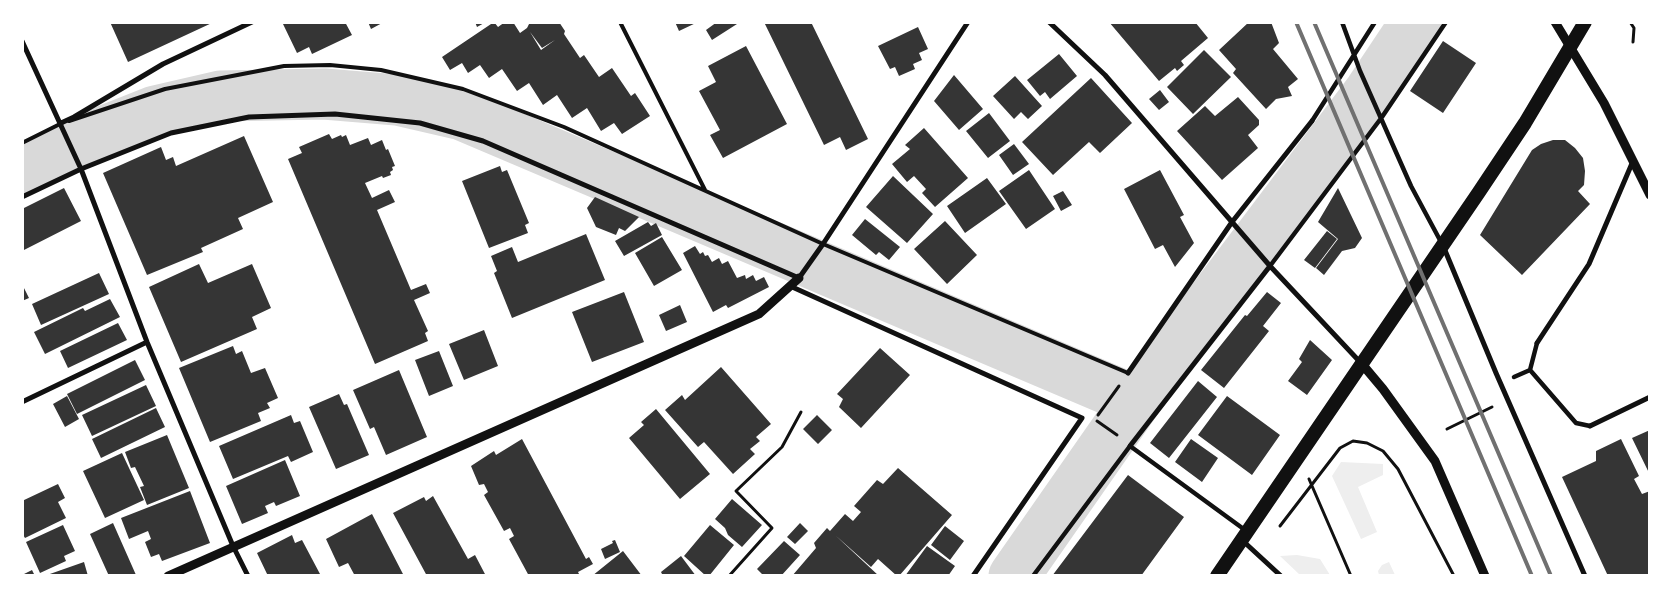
<!DOCTYPE html>
<html>
<head>
<meta charset="utf-8">
<style>
	body { margin:0 }
	#map { position:relative; width:1672px; height:598px; overflow:hidden; background:#fff; font-family:"Titillium Web",sans-serif }
	canvas { display:block }
	.frame { position:absolute; inset:0; border:24px solid #fff; pointer-events:none }
</style>
</head>
<body>
<div id="map">
<canvas width="1672" height="598"></canvas>
<div class="frame"></div>
</div>
<script>
const ctx = document.querySelector('canvas').getContext('2d');
ctx.lineJoin = 'round';
function fill(path, color) { ctx.fillStyle = color; ctx.fill(path, 'evenodd'); }
const poly = rows => new Path2D(rows.map(r => 'M' + r).join(''));
function trace(path, color, width, dash) { ctx.strokeStyle = color; ctx.lineWidth = width; ctx.lineCap = dash ? 'butt' : 'round'; ctx.setLineDash(dash || []); ctx.stroke(path); }
fill(poly([
	[1341,462,1383,464,1383,475,1358,487,1377,532,1361,539,1332,476],
	[1297,555,1320,559,1330,575,1300,575,1280,556],
	[1389,562,1395,575,1379,575,1378,571,1382,565]
]), '#eee');
trace(poly([
	[22,169,87,138,155,111,220,96,324,94,397,100,462,115,1136,401],
	[1014,576,1136,401,1370,91,1416,22]
]), '#d9d9d9', 51);
fill(poly([
	[110,22,214,22,128,62],
	[286,22,345,22,352,35,312,54,309,47,297,53,283,24],
	[368,22,384,22,371,29],
	[475,22,486,22,477,27],
	[494,22,498,27,505,22,513,22,520,33,527,28,530,22,559,22,565,31,564,34,580,58,584,55,599,77,612,68,631,96,635,93,650,116,622,134,614,123,601,131,587,108,572,118,557,95,543,105,529,83,517,91,502,69,489,78,480,65,468,73,462,63,450,70,442,57],
	[530,32,542,48,555,40,541,50],
	[675,22,698,22,679,31],
	[717,22,735,22,737,24,712,40,706,30],
	[764,22,811,22,868,139,846,150,840,137,824,145],
	[1109,22,1195,22,1208,38,1181,61,1184,65,1177,71,1175,68,1159,81],
	[1249,22,1271,22,1279,43,1273,49,1298,79,1288,87,1292,96,1276,99,1266,109,1233,73,1236,69,1219,50],
	[918,27,928,49,919,53,922,60,913,64,915,69,899,76,895,67,890,69,878,46],
	[1443,41,1476,63,1443,113,1410,91],
	[746,46,787,124,723,158,710,135,720,130,699,91,716,82,708,66],
	[1204,50,1231,77,1193,114,1167,87],
	[1059,54,1077,76,1050,99,1045,92,1040,96,1027,80],
	[954,75,983,109,959,130,934,101],
	[1015,76,1042,106,1028,119,1021,112,1014,119,993,96],
	[1091,78,1132,123,1100,153,1089,142,1053,175,1022,142],
	[1160,90,1169,102,1159,110,1149,99],
	[1238,97,1259,120,1259,125,1248,135,1258,148,1222,180,1177,131,1205,106,1215,116],
	[989,113,1010,141,988,158,966,131],
	[924,128,968,178,935,207,922,193,926,189,914,176,907,182,892,164,910,149,905,145],
	[329,134,332,139,341,135,342,137,346,135,350,145,368,138,371,145,382,140,386,150,388,149,395,166,392,167,393,170,390,172,391,175,383,178,382,176,365,183,372,198,389,190,395,202,377,210,411,290,426,284,430,293,414,300,428,331,425,333,428,341,375,364,288,159,302,153,299,147],
	[244,136,273,202,238,218,243,229,201,248,203,252,147,275,103,173,161,147,166,160,173,157,176,166],
	[1553,140,1565,140,1575,148,1583,158,1585,171,1584,185,1578,191,1590,204,1522,275,1480,235,1532,150,1541,144],
	[1014,144,1029,164,1013,175,999,155],
	[500,166,502,172,507,170,529,223,525,225,528,233,489,248,462,181],
	[1029,170,1055,209,1026,229,999,191],
	[1160,170,1184,215,1180,217,1194,243,1175,267,1163,245,1155,249,1124,189],
	[893,176,933,214,907,243,866,207],
	[987,178,1006,204,965,233,947,206],
	[64,188,81,221,22,251,22,209],
	[1338,188,1362,238,1355,248,1342,251,1324,275,1316,268,1338,239,1318,222],
	[1063,191,1072,205,1061,211,1053,196],
	[595,197,639,217,625,231,619,228,616,235,596,227,587,208],
	[865,219,900,247,889,260,879,252,876,255,852,235],
	[945,221,977,255,947,284,914,249],
	[648,222,651,226,656,223,662,235,624,256,615,241],
	[1327,231,1337,239,1315,268,1304,260],
	[586,234,605,280,512,318,494,273,497,271,491,256,512,247,518,262],
	[662,237,682,270,654,286,635,253],
	[695,246,700,254,703,252,705,256,708,255,712,262,719,258,722,264,728,261,737,278,745,275,746,279,753,275,756,281,764,277,769,287,728,308,726,305,713,312,683,253],
	[199,264,208,283,252,264,271,308,252,317,257,329,181,362,149,287],
	[99,273,109,294,41,325,32,304],
	[22,284,29,298,22,301],
	[624,292,644,342,592,362,572,312],
	[1267,292,1281,303,1263,326,1269,331,1224,388,1201,370,1245,315,1247,316],
	[110,299,120,317,45,354,34,332,83,308,85,311],
	[680,305,687,322,666,331,659,315],
	[118,323,127,340,68,368,60,351],
	[484,330,498,366,464,380,449,344],
	[1310,340,1332,360,1307,395,1288,381,1302,362,1299,359],
	[233,346,236,354,242,351,251,373,265,368,278,398,267,403,270,408,258,413,261,421,210,442,179,368],
	[880,348,910,375,861,428,839,407,843,399,837,394],
	[439,351,453,386,429,396,415,360],
	[135,360,145,380,77,414,67,394],
	[721,367,771,424,756,437,760,441,750,449,755,454,733,474,704,442,698,447,665,410,682,395,685,400],
	[399,370,427,437,386,455,374,427,370,429,353,390],
	[1198,381,1217,397,1169,458,1150,443],
	[146,385,156,406,92,436,82,415],
	[339,394,344,405,347,404,369,455,336,469,309,407],
	[67,396,79,419,65,427,53,404],
	[1227,396,1280,435,1252,475,1198,435],
	[156,408,165,427,101,458,92,439],
	[656,409,710,474,680,499,629,438,644,425,641,422],
	[291,415,294,423,300,421,313,452,291,462,288,456,233,479,219,446],
	[817,415,832,430,818,444,803,429],
	[1650,430,1650,475,1632,438],
	[167,435,189,488,147,505,140,487,144,486,135,467,131,468,125,452],
	[522,439,586,559,589,557,593,564,578,572,580,576,529,576,509,539,514,536,510,528,504,531,484,495,488,492,484,484,479,485,471,466,494,451,496,455],
	[1191,439,1218,458,1202,482,1175,462],
	[1621,439,1639,476,1634,479,1642,494,1650,491,1650,576,1608,576,1562,477,1596,461,1596,451],
	[122,453,144,500,105,518,83,471],
	[285,460,300,496,276,506,274,502,265,506,268,513,242,524,226,486],
	[898,468,952,515,899,576,897,576,878,559,871,567,835,535,879,576,792,576,816,548,814,543,827,528,830,531,845,514,853,521,861,512,854,506,877,480,883,484],
	[1128,475,1184,517,1141,576,1052,576],
	[58,484,65,498,58,502,66,518,25,538,22,533,22,501],
	[190,491,210,543,162,561,159,554,151,557,145,542,151,539,148,531,129,539,121,518],
	[433,496,468,559,475,555,486,576,427,576,393,513,424,497,426,501],
	[732,499,762,525,742,547,728,535,725,528,715,519],
	[372,514,404,576,355,576,348,563,339,567,326,539],
	[113,523,136,575,134,576,109,576,90,534],
	[800,523,808,531,795,544,787,537],
	[63,525,75,551,64,556,66,561,40,573,26,542],
	[710,525,734,545,709,576,706,576,684,556],
	[945,526,964,541,950,560,931,545],
	[292,535,295,543,302,540,320,574,268,576,257,553],
	[615,540,620,552,605,559,601,549,613,543,612,541],
	[784,541,800,555,781,576,774,574,773,576,764,576,757,569],
	[927,546,955,566,948,576,905,576],
	[623,551,642,576,592,576],
	[681,556,696,576,663,576,661,572],
	[84,562,88,576,47,576,47,575],
	[32,570,35,576,22,576,22,575]
]), '#353535');
trace(poly([
	[1630,22,1634,28,1633,42],
	[1098,415,1119,386],
	[1097,421,1117,435],
	[1447,429,1492,407],
	[1309,479,1351,576],
	[1280,526,1340,448,1353,441,1367,443,1383,451,1398,469,1454,576],
	[729,576,772,528,736,491,782,447,801,412]
]), '#111', 3);
trace(poly([
	[620,22,705,190],
	[69,121,165,89,284,66,330,65,381,70,463,89,564,127,823,244,1128,373],
	[22,143,62,123]
]), '#111', 4);
trace(poly([
	[1342,22,1360,71,1411,186,1441,242],
	[1312,121,1375,22],
	[1270,266,1382,117,1446,22],
	[1530,370,1576,423,1590,426],
	[1530,370,1537,343],
	[1514,377,1530,370],
	[1033,576,1130,446,1245,530]
]), '#111', 4.5);
trace(poly([
	[1049,22,1105,75,1270,266,1360,362],
	[22,41,81,169,147,342,233,546,248,576],
	[61,123,74,117,163,64,252,22],
	[22,197,81,169,171,133,249,117,335,114,420,123,483,141,799,278,823,244,968,22],
	[1444,248,1496,373,1585,576],
	[790,286,1082,418,973,576],
	[1537,343,1589,264,1633,161],
	[1128,373,1232,222,1312,121],
	[22,402,147,342],
	[1590,426,1650,397],
	[1130,446,1270,266],
	[1243,541,1281,576]
]), '#111', 5);
trace(poly([
	[1555,22,1604,103,1650,195],
	[1362,364,1383,389,1435,461,1485,576],
	[168,576,759,314,799,278]
]), '#111', 9);
trace(poly([
	[1217,576,1479,192,1525,123,1585,22]
]), '#111', 14);
trace(poly([
	[1296,22,1532,576],
	[1314,22,1551,576]
]), '#707070', 4);
</script>
</body>
</html>
